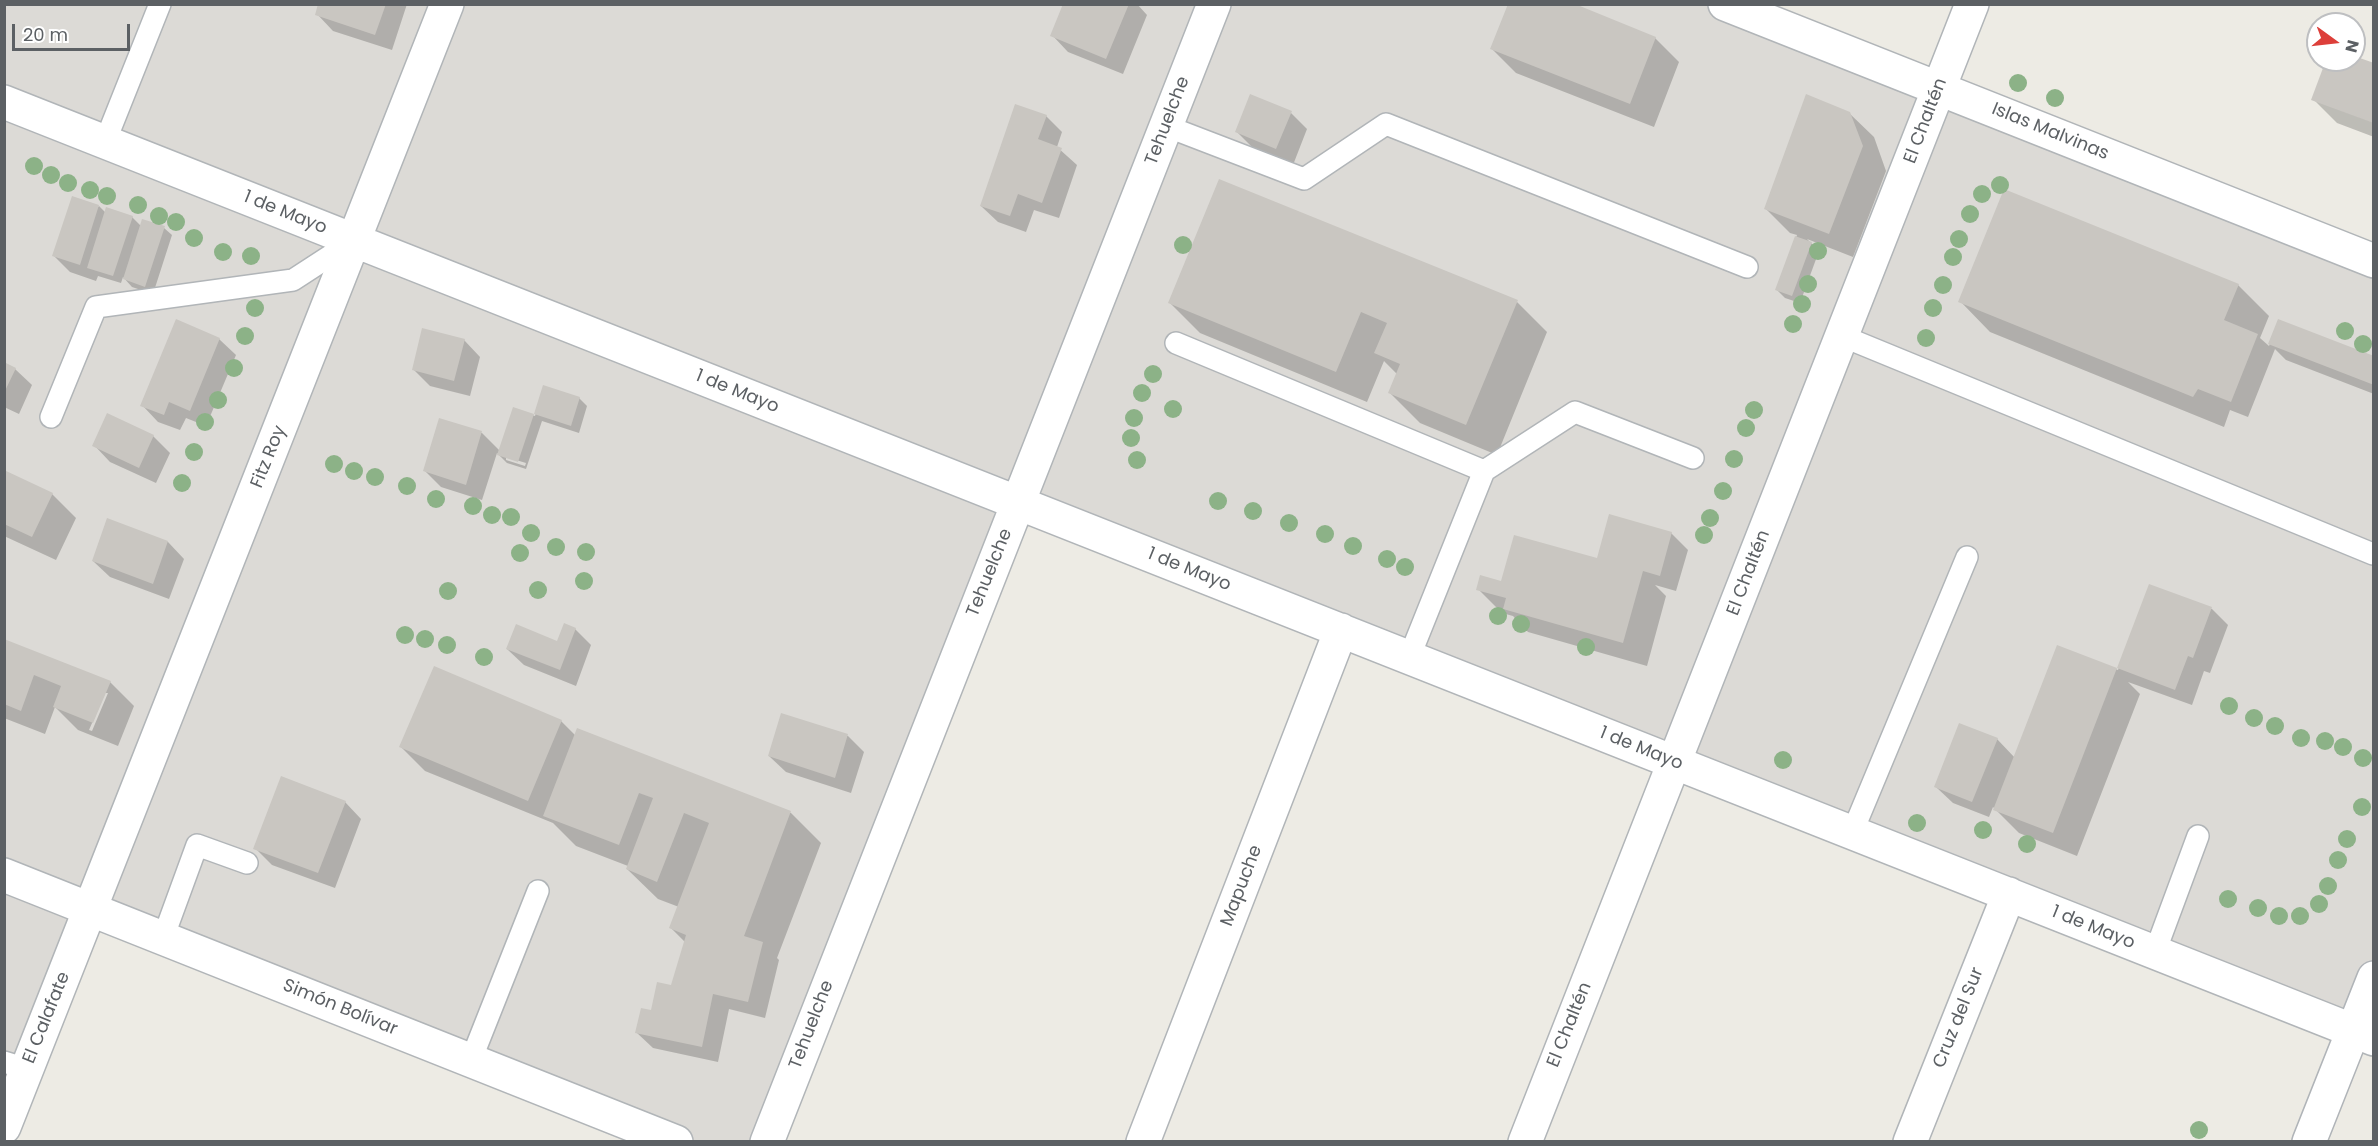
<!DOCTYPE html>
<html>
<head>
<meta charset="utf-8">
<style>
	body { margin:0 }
	#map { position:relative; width:2378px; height:1146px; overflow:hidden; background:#edebe4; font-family:Poppins,sans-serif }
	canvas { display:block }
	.frame { position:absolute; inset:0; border:6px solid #5c6064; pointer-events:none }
	.north { position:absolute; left:2306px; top:12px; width:60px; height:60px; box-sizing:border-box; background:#fff; border:2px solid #bebfc1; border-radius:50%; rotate:105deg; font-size:16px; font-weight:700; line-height:24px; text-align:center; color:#5c6064 }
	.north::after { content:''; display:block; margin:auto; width:21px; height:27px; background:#dd3f3a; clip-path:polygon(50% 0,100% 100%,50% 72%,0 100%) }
	.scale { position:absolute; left:12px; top:24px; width:118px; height:27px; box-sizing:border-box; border:3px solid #5c6064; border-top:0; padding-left:8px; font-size:18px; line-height:21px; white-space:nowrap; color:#5c6064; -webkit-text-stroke:4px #fff; paint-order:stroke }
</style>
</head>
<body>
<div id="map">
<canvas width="2378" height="1146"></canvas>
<div class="frame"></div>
<div class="north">N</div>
<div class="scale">20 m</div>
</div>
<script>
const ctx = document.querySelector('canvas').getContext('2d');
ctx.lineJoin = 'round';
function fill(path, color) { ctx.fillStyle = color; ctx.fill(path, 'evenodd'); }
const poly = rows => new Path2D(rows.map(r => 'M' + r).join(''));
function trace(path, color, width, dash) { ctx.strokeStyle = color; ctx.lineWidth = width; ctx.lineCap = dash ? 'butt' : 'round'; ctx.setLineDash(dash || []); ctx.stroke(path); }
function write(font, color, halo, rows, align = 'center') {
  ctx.font = font + ' Poppins,sans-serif'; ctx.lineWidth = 5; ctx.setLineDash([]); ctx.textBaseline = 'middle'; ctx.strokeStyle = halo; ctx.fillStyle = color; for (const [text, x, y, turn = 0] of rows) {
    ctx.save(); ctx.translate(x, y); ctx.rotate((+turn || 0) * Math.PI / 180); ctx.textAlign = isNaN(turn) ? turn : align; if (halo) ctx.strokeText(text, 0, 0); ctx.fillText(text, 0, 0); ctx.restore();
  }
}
fill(poly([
	[5,5,1725,5,2373,261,2374,978,2353,1031,1018,503,767,1141,676,1141,91,909,5,1127]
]), '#dcdad6');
fill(poly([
	[320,4,407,4,392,50,333,31,317,14],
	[1065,4,1137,4,1147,15,1123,74,1068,52,1052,35],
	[1655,38,1679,62,1654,127,1516,73,1492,49],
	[2354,57,2374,65,2374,137,2337,123,2313,99,2328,60,2354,60],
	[1291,113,1307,129,1293,165,1253,148,1237,132],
	[1849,113,1874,137,1886,171,1853,257,1807,239,1819,251,1800,303,1785,298,1777,290,1797,235,1790,233,1766,209],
	[1046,116,1062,132,1057,147,1077,165,1059,218,1034,210,1026,232,998,222,981,206],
	[2005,191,2238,285,2269,316,2260,338,2269,346,2279,321,2374,358,2374,394,2286,360,2275,349,2248,417,2230,410,2224,427,1990,332,1960,301],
	[99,206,106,213,132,217,141,226,164,228,172,235,153,294,132,287,123,277,121,283,98,276,96,281,70,272,54,256],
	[1517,302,1547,332,1497,455,1420,423,1390,393,1397,374,1384,361,1367,402,1200,333,1170,303],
	[219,339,236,355,206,426,186,418,180,430,158,422,142,405],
	[464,340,480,357,470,396,430,386,413,369],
	[4,364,15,369,32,385,19,414,4,407],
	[544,387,579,398,587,406,579,433,542,421,526,469,507,463,497,453,482,500,441,487,425,471,440,420,482,433,500,451,514,409,535,416],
	[506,457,526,463,525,466,506,460],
	[153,436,170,453,156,483,110,462,94,445],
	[4,472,52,494,76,518,56,560,4,536],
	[108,520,168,542,184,559,169,599,110,577,93,561],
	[1671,533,1688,550,1676,591,1655,585,1666,596,1647,666,1528,632,1513,616,1502,613,1478,589,1602,561],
	[2150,586,2212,609,2228,625,2210,673,2204,671,2192,705,2128,682,2140,694,2077,856,2019,833,1993,807,1989,817,1953,803,1936,787,1997,739,2015,758,2058,647,2118,670],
	[575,629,591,645,576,686,524,665,507,649,558,643],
	[4,640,110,682,134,706,118,746,78,730,55,707,45,734,4,718],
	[105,693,108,693,92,731,89,730],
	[782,715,848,736,864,752,851,793,786,772,769,756],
	[561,721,576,736,578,730,791,813,821,843,777,958,779,960,765,1018,729,1009,718,1062,653,1048,636,1032,672,986,685,942,671,928,679,907,658,899,627,869,628,866,576,846,553,823,425,771,401,747],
	[345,802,361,819,335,888,272,865,255,848]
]), '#0003');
fill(poly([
	[318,4,386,4,375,35,315,15],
	[1063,4,1129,4,1106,59,1050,36],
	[1508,4,1575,4,1656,37,1630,104,1490,49],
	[2354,56,2374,63,2374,123,2311,100,2326,60,2354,60],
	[1250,94,1292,111,1276,149,1235,132],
	[1806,94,1850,112,1863,146,1829,234,1764,209],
	[1015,104,1047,115,1038,139,1062,148,1042,203,1018,194,1010,216,980,206],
	[1219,179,1518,300,1466,425,1388,393,1400,364,1374,353,1387,323,1361,312,1336,372,1168,303],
	[2004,189,2239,284,2224,320,2258,334,2231,402,2198,389,2193,397,1958,302],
	[72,196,99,205,80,265,52,256],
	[106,207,133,216,113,276,87,268],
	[142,219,165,226,145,287,123,279],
	[1795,236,1812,242,1792,296,1775,290],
	[176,319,220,338,190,411,169,402,164,415,140,406],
	[2278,319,2374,356,2374,385,2268,344],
	[422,328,465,339,454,381,412,370],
	[4,362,16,368,4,393],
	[543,385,580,397,571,426,534,414,518,462,497,455,513,407,534,414],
	[107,413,154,435,139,468,92,446],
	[439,418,482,431,466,485,423,471],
	[4,470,53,493,32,537,4,524],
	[1609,514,1672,532,1660,576,1643,571,1623,643,1503,609,1506,598,1476,590,1480,575,1501,581,1514,535,1597,558],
	[107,518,168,541,153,584,92,561],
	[2149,584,2212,607,2193,658,2188,656,2175,690,2117,668],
	[564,623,576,628,560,670,506,649,516,624,557,641],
	[4,639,111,681,93,723,53,707,61,686,34,675,21,711,4,704],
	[2057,645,2117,668,2053,833,1993,810],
	[434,666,562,720,528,801,399,747],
	[781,713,848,734,835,778,768,756],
	[1959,723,1998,738,1972,802,1934,787],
	[577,728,791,811,744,936,763,942,748,1002,713,994,702,1047,635,1033,641,1008,651,1010,657,982,671,985,686,935,669,928,709,823,684,813,657,882,626,869,653,798,639,793,619,845,543,816],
	[281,776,346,801,318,873,253,849]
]), '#c9c6c1');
const lane = poly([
	[1166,126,1304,179,1386,124,1747,267],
	[105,142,160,4],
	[1842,336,2373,554],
	[1176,343,1484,471,1409,658],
	[51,417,96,307,293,280,353,241],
	[1484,471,1575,412,1693,458],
	[1852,833,1967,557],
	[163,938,197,845,247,863],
	[2155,952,2198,836],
	[471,1060,538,891],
	[4,1062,27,1069]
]);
const street = poly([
	[1725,4,2374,261],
	[4,102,2374,1039],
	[4,875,676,1142],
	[4,1127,447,4],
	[767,1142,1214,4],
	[1143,1142,1341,630],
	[1525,1142,1972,4],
	[1910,1142,2009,894]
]);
const secondary = poly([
	[2309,1142,2374,978]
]);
trace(lane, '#b1b5b8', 24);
trace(street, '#b1b5b8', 36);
trace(secondary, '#b0b4b8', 36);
trace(lane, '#fff', 21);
trace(street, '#fff', 33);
trace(secondary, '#fff', 33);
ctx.fillStyle = '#8cb287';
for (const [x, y] of [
	[2018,83],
	[2055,98],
	[34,166],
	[51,175],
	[68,183],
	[2000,185],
	[90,190],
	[1982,194],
	[107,196],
	[138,205],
	[1970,214],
	[159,216],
	[176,222],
	[194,238],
	[1959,239],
	[1183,245],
	[1818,251],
	[223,252],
	[251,256],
	[1953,257],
	[1808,284],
	[1943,285],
	[1802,304],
	[255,308],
	[1933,308],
	[1793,324],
	[2345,331],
	[245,336],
	[1926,338],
	[2363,344],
	[234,368],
	[1153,374],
	[1142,393],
	[218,400],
	[1173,409],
	[1754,410],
	[1134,418],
	[205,422],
	[1746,428],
	[1131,438],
	[194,452],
	[1734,459],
	[1137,460],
	[334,464],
	[354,471],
	[375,477],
	[182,483],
	[407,486],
	[1723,491],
	[436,499],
	[1218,501],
	[473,506],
	[1253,511],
	[492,515],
	[511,517],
	[1710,518],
	[1289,523],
	[531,533],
	[1325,534],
	[1704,535],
	[1353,546],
	[556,547],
	[586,552],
	[520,553],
	[1387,559],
	[1405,567],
	[584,581],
	[538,590],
	[448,591],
	[1498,616],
	[1521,624],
	[405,635],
	[425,639],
	[447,645],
	[1586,647],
	[484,657],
	[2229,706],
	[2254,718],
	[2275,726],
	[2301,738],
	[2325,741],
	[2343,747],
	[2363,758],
	[1783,760],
	[2362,807],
	[1917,823],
	[1983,830],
	[2347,839],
	[2027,844],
	[2338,860],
	[2328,886],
	[2228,899],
	[2319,904],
	[2258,908],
	[2279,916],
	[2300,916],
	[2199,1130]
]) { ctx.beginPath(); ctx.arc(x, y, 9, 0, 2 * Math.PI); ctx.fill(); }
write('18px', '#5c6064', '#fff', [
	["Tehuelche",1168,121,-69],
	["El Chaltén",1926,121,-69],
	["Islas Malvinas",2050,132,22],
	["1 de Mayo",285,213,22],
	["1 de Mayo",737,392,22],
	["Fitz Roy",269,457,-68],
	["1 de Mayo",1189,570,22],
	["Tehuelche",990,573,-68],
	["El Chaltén",1749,573,-69],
	["1 de Mayo",1641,749,22],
	["Mapuche",1242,886,-69],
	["1 de Mayo",2093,928,22],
	["Simón Bolívar",340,1008,22],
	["El Calafate",47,1018,-68],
	["Cruz del Sur",1959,1018,-68],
	["Tehuelche",812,1025,-69],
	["El Chaltén",1570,1025,-68]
]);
</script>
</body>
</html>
